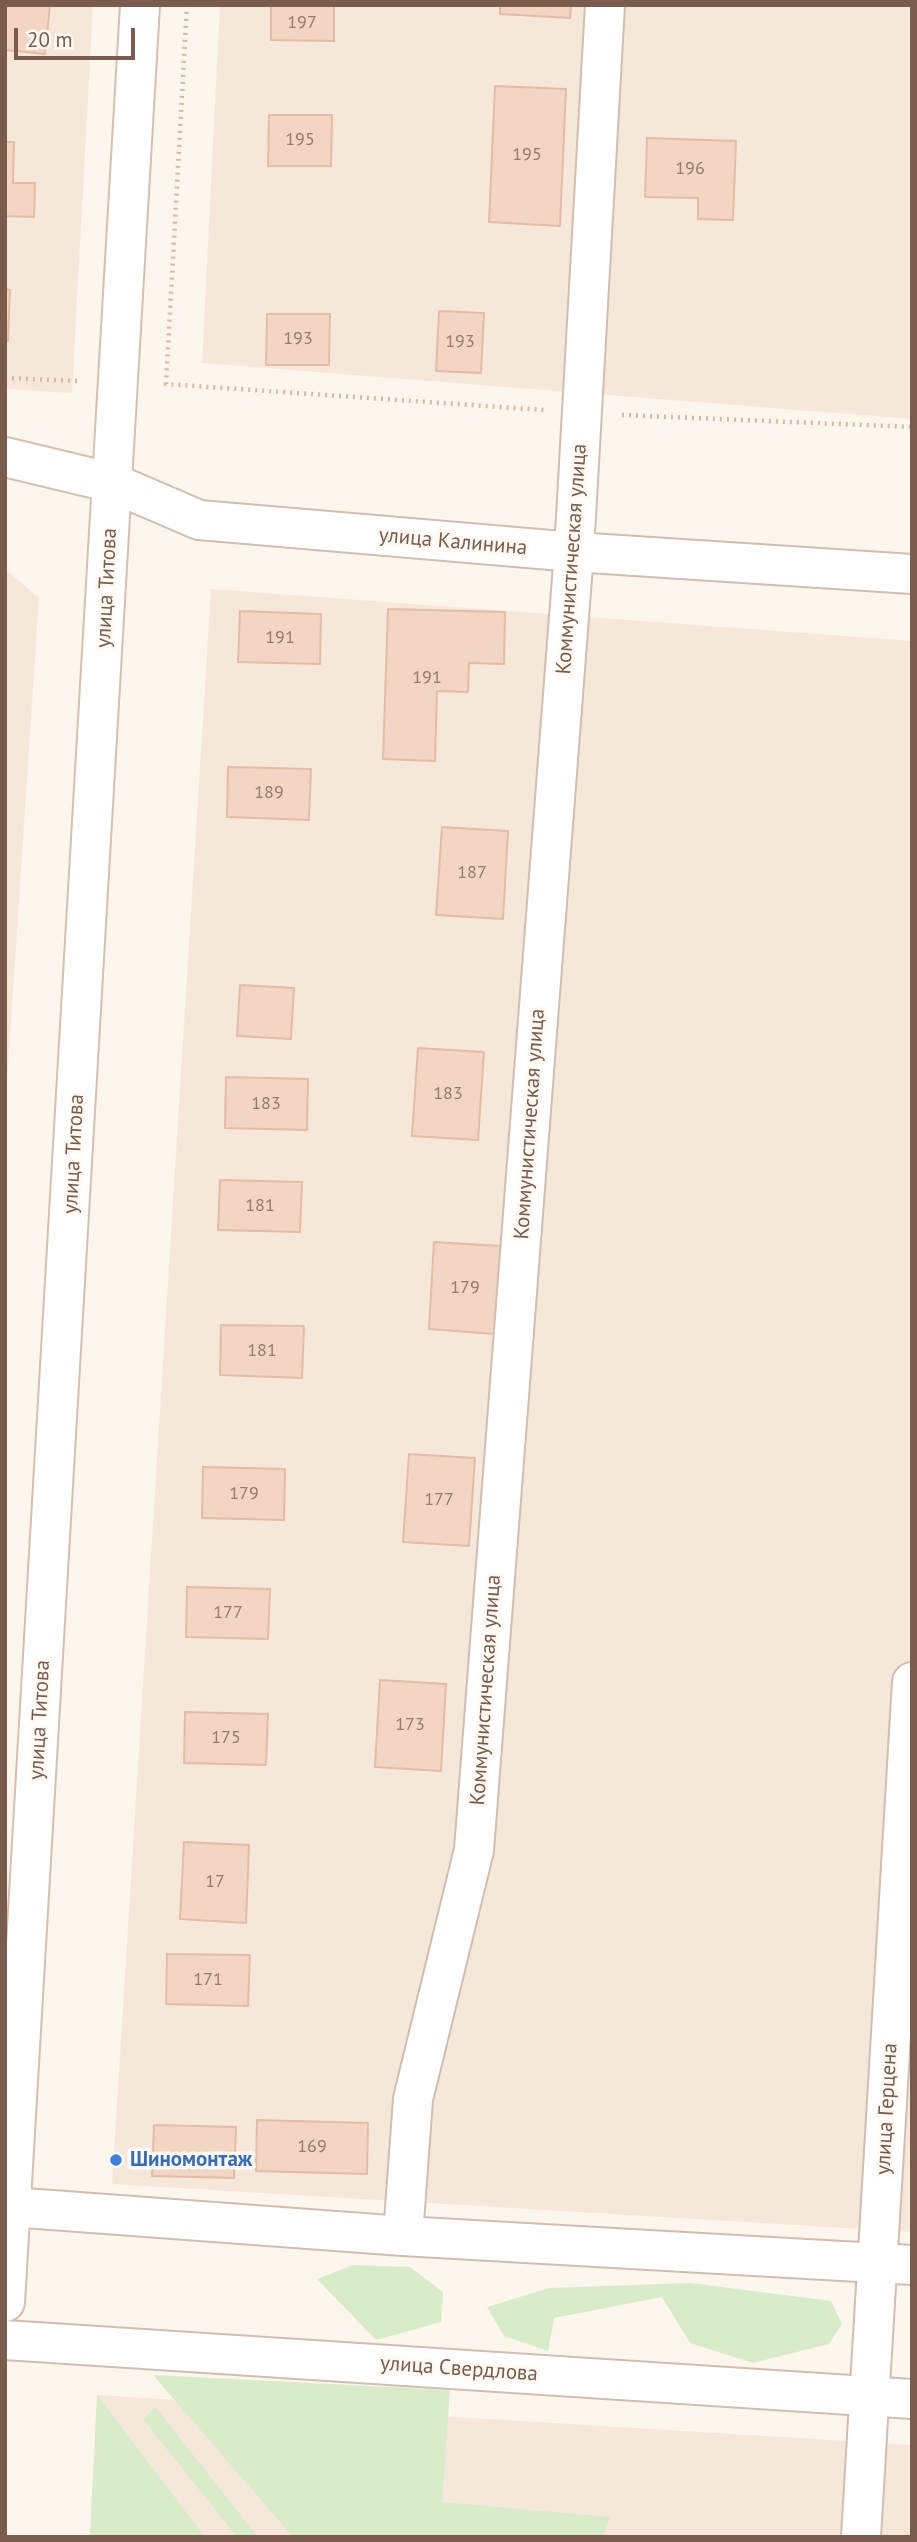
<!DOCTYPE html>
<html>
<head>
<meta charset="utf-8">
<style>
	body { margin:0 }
	#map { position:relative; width:917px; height:2542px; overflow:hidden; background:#fdf6ec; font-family:"PT Sans",sans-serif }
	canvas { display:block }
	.frame { position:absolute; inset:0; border:7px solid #7a5c4d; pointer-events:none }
	.scale { position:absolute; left:14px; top:28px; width:121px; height:32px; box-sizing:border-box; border:4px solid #7a5c4d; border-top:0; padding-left:9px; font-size:21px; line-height:24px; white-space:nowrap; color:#7a5c4d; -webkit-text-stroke:5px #fffaf3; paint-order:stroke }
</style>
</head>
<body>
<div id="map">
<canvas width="917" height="2542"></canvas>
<div class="frame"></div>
<div class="scale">20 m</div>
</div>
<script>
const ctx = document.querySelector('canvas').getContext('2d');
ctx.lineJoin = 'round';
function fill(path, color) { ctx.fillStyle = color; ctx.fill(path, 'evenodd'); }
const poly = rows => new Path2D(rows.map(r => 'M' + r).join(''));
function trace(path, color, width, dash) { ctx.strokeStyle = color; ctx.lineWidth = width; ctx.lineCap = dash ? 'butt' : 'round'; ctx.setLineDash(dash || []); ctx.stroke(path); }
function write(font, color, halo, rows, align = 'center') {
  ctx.font = font + ' "PT Sans",sans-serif'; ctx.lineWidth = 7; ctx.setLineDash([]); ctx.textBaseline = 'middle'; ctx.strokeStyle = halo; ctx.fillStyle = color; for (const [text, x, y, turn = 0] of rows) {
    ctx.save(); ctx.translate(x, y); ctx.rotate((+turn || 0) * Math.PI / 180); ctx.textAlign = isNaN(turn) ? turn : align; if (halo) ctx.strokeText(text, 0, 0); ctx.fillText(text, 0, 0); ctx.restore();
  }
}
fill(poly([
	[5,5,93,5,72,393,5,389],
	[220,5,912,5,912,419,202,363],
	[5,569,39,598,5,1112],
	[211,589,912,641,912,2232,112,2184],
	[97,2395,912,2445,912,2537,90,2537]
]), '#f5e8da');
fill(poly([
	[353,2265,410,2267,443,2292,441,2322,376,2340,317,2279],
	[691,2283,831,2301,842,2324,829,2344,753,2363,690,2343,662,2297,554,2318,548,2351,504,2336,487,2307,549,2288],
	[153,2375,450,2390,442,2502,610,2517,603,2537,293,2537],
	[97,2395,205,2537,90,2537],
	[155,2408,156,2408,258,2537,237,2537,143,2419]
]), '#d8ecc9');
const building = poly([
	[5,5,50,5,45,54,5,50,5,5],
	[271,5,334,5,334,41,271,40,271,5],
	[500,5,571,5,570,18,500,14,500,5],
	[495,86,566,89,560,226,489,222,495,86],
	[269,115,332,115,331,166,268,166,269,115],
	[647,138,736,141,733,220,698,219,698,198,645,197,647,138],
	[5,142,14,142,13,183,35,183,34,217,5,216,5,142],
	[5,289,10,290,8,341,5,341,5,289],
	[439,311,484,313,481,373,436,371,439,311],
	[267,314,330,314,329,365,266,365,267,314],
	[388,609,505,612,504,664,469,663,468,692,437,691,435,761,383,759,388,609],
	[240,611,321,614,320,664,238,662,240,611],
	[228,767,311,769,309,820,227,817,228,767],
	[442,827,508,831,503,919,436,915,442,827],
	[240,985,294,988,291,1039,237,1036,240,985],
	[418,1048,484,1052,478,1140,412,1136,418,1048],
	[226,1077,308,1079,307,1130,225,1128,226,1077],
	[220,1180,302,1182,300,1232,218,1230,220,1180],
	[434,1242,501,1246,495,1334,429,1329,434,1242],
	[221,1325,304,1326,302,1378,220,1375,221,1325],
	[409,1454,475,1458,469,1546,403,1542,409,1454],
	[203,1467,285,1469,284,1520,202,1518,203,1467],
	[187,1587,270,1589,268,1639,186,1637,187,1587],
	[380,1680,446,1684,441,1771,375,1767,380,1680],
	[185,1712,268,1714,266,1765,184,1763,185,1712],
	[184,1842,249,1845,246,1923,180,1919,184,1842],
	[167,1954,250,1955,248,2006,166,2004,167,1954],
	[257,2120,368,2123,367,2174,256,2171,257,2120],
	[154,2125,236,2127,234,2178,152,2176,154,2125]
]);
fill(building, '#f3d5c3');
trace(building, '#e6bba3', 2);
const street = poly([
	[113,483,199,520,574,552,912,574],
	[11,2207,403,2236,912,2265],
	[403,2236,413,2099,474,1850,574,552,605,5],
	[5,2340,912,2399],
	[861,2537,912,1682]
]);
const secondary = poly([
	[5,457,113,483],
	[5,2302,140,5]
]);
trace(street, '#d1beb0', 42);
trace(secondary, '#d6c0b0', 42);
trace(poly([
	[187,5,166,384,544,410],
	[5,378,79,381],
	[622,415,912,427]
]), '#d9b8a5', 4.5, [2, 5]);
trace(street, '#fff', 38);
trace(secondary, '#fff', 38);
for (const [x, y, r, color] of [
	[116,2160,7,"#3f7fe0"]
]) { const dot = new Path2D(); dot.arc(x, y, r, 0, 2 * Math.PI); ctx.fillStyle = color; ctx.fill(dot); trace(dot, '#fffaf3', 2.5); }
write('18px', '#987a6a', null, [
	["197",302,23],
	["195",300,140],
	["195",527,155],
	["196",690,169],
	["193",298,339],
	["193",460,342],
	["191",280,638],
	["191",427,678],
	["189",269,793],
	["187",472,873],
	["183",448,1094],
	["183",266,1104],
	["181",260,1206],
	["179",465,1288],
	["181",262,1351],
	["179",244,1494],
	["177",439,1500],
	["177",228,1613],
	["173",410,1725],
	["175",226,1738],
	["17",215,1882],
	["171",208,1980],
	["169",312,2147]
]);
write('21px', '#7a5c4d', '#fffaf3', [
	["улица Калинина",453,542,5],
	["Коммунистическая улица",572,559,-86],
	["улица Титова",107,588,-87],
	["Коммунистическая улица",530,1124,-86],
	["улица Титова",74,1154,-87],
	["Коммунистическая улица",486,1690,-86],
	["улица Титова",40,1720,-87],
	["улица Герцена",887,2109,-87],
	["улица Свердлова",459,2369,4]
]);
write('bold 21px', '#366cbe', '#fffaf3', [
	["Шиномонтаж",130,2160]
], 'left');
</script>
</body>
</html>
